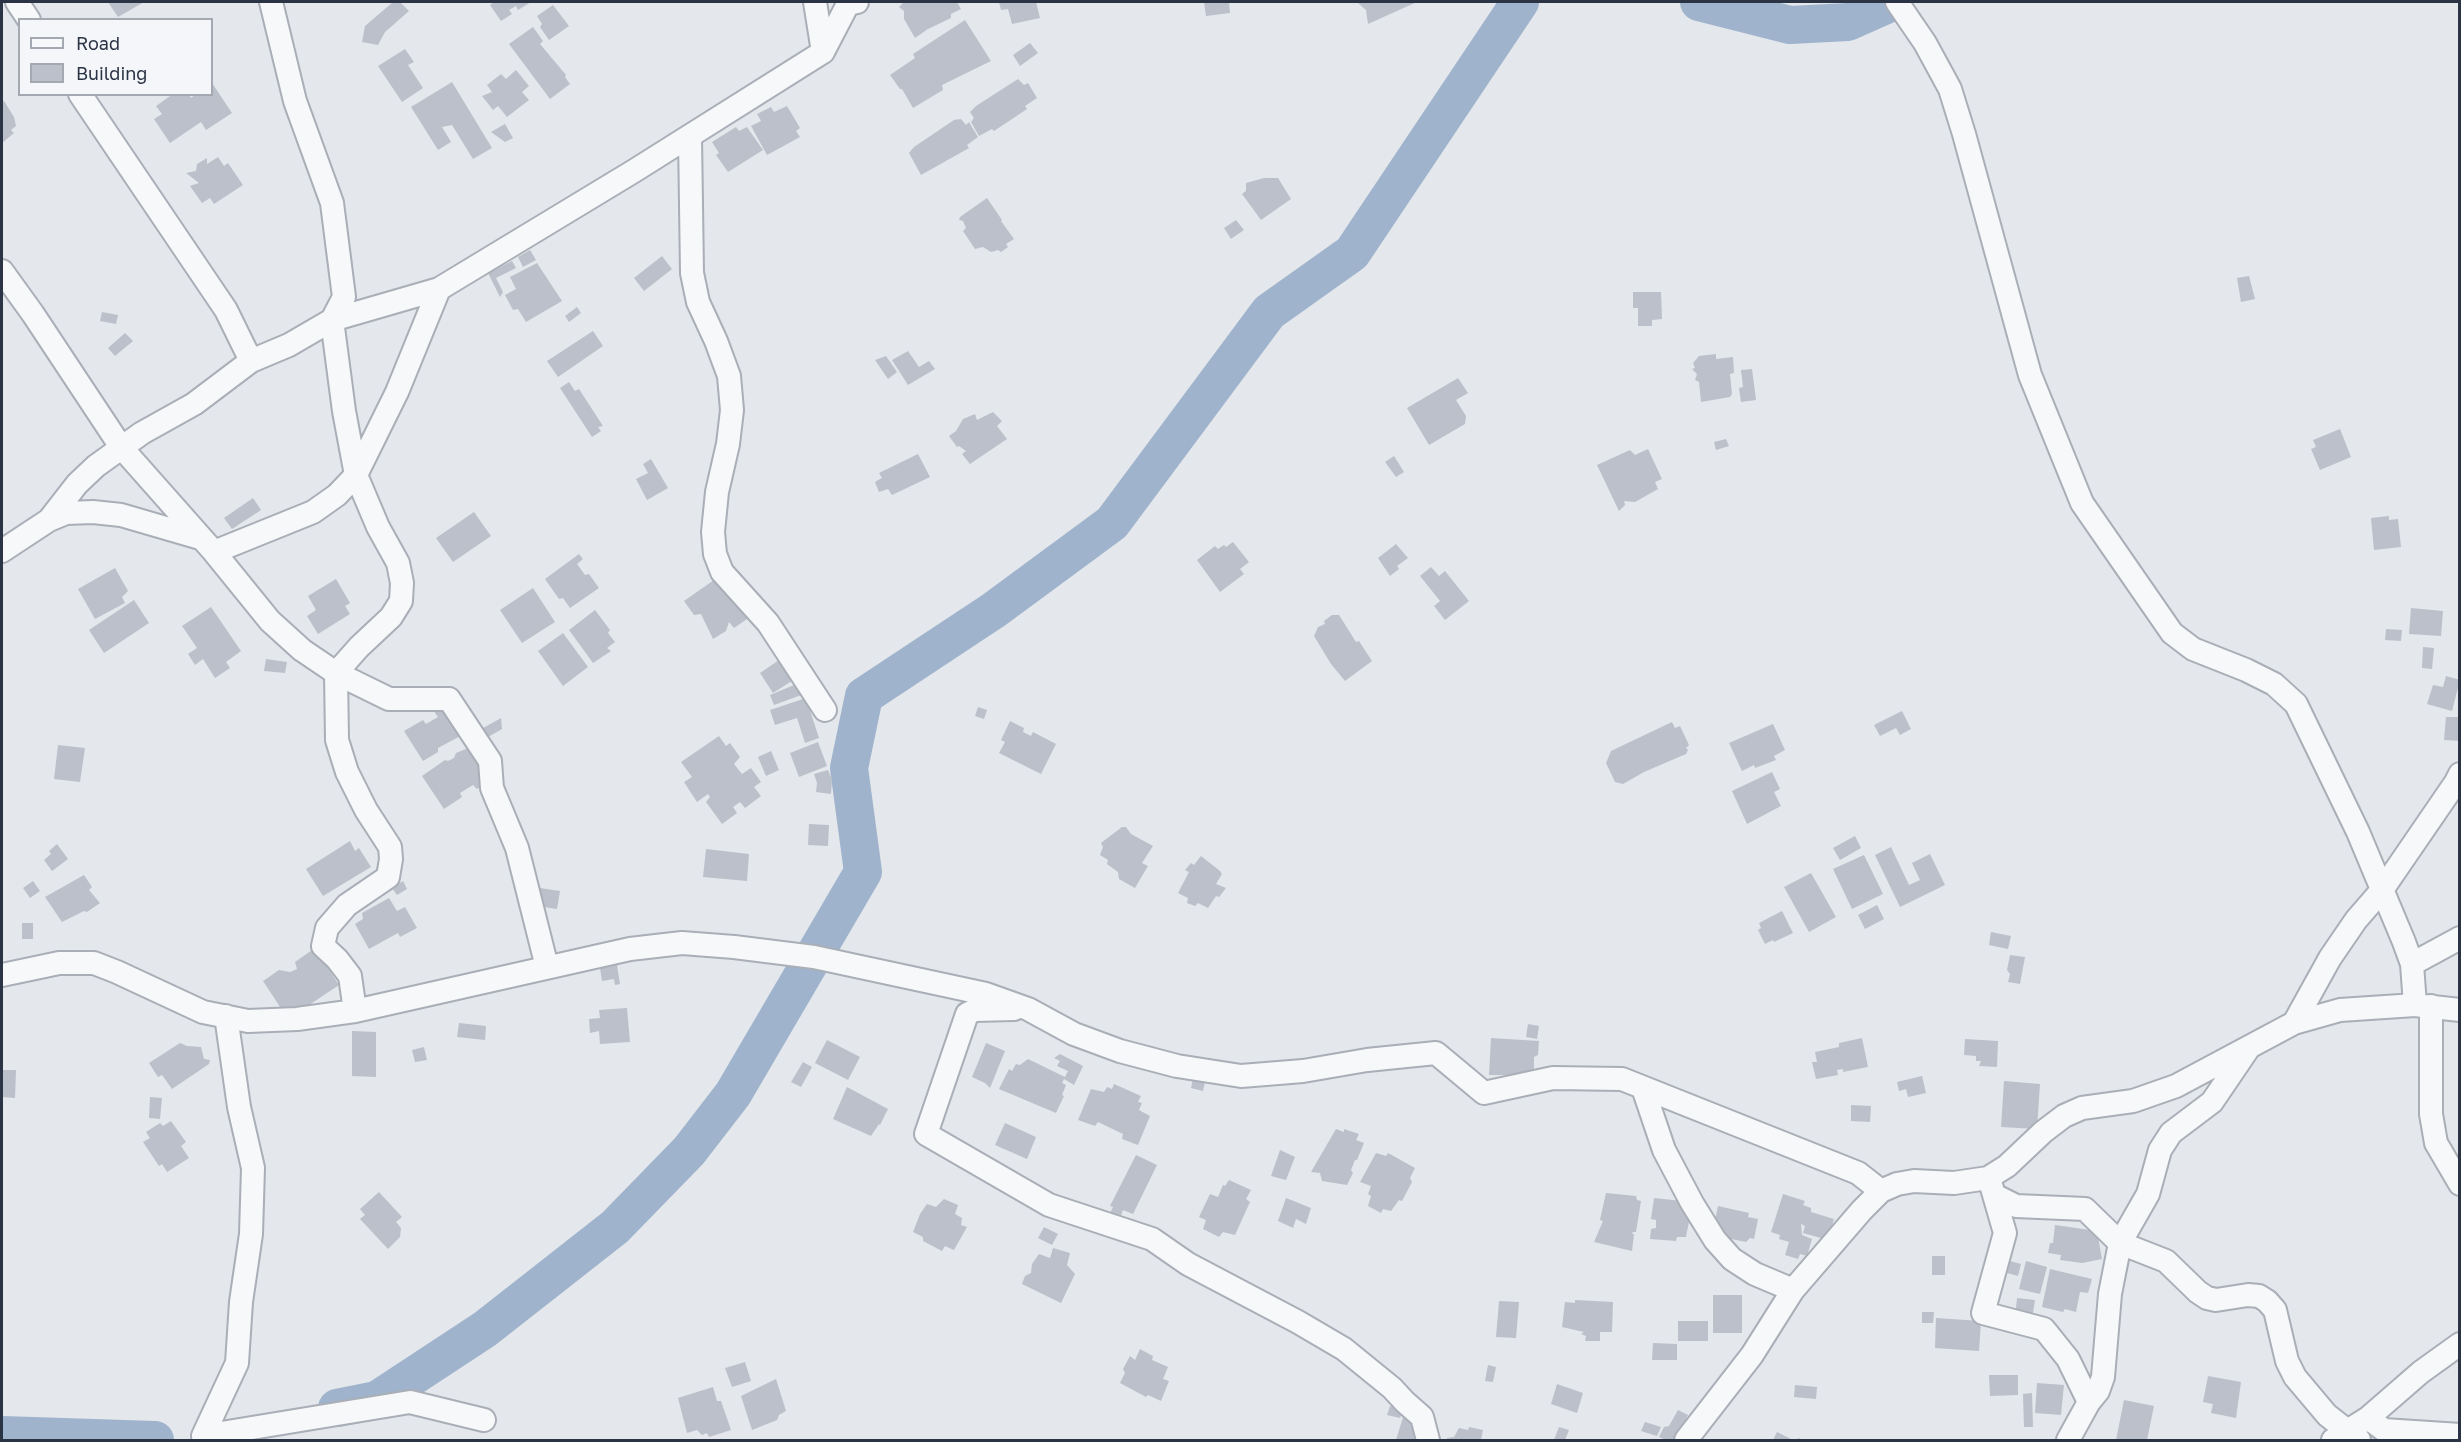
<!DOCTYPE html>
<html>
<head>
<meta charset="utf-8">
<style>
	body { margin:0 }
	#map { position:relative; width:2461px; height:1442px; overflow:hidden; background:#e4e7ec; font-family:"Golos Text",sans-serif }
	canvas { display:block }
	.frame { position:absolute; inset:0; border:3px solid #2b3445; pointer-events:none }
	.legend { position:absolute; left:18px; top:18px; width:195px; height:78px; box-sizing:border-box; background:#f4f6f9; border:2px solid #a4a8b1; margin:0; padding:8px 10px; list-style:none; font-size:18px; color:#2b3445 }
	.legend li { display:flex; align-items:center; gap:12px; height:30px }
	.legend b { width:30px; border:2px solid #a4a8b1 }
</style>
</head>
<body>
<div id="map">
<canvas width="2461" height="1442"></canvas>
<div class="frame"></div>
<ul class="legend">
<li><b style="height:8px;background:#f7f8fa"></b>Road</li>
<li><b style="height:16px;background:#bbc0ca"></b>Building</li>
</ul>
</div>
<script>
const ctx = document.querySelector('canvas').getContext('2d');
ctx.lineJoin = 'round';
const poly = rows => new Path2D(rows.map(r => 'M' + r).join(''));
function trace(path, color, width, dash) { ctx.strokeStyle = color; ctx.lineWidth = width; ctx.lineCap = dash ? 'butt' : 'round'; ctx.setLineDash(dash || []); ctx.stroke(path); }
function fill(path, color) { ctx.fillStyle = color; ctx.fill(path, 'evenodd'); }
trace(poly([
	[1699,2,1790,25,1848,22,1893,2],
	[337,1408,377,1400,485,1329,615,1227,689,1151,733,1094,863,872,849,768,864,696,994,610,1112,523,1269,312,1352,253,1520,2],
	[2,1435,155,1440]
]), '#9fb4cc', 38);
fill(poly([
	[108,2,144,2,118,17],
	[393,2,400,2,409,11,385,32,378,45,362,42,365,26],
	[494,2,531,2,518,10,516,6,509,10,512,14,501,21,490,5],
	[904,2,957,2,961,9,951,14,951,18,928,29,915,38,904,19,904,11,899,7],
	[999,2,1036,2,1040,18,1012,24,1008,9,1001,10],
	[1204,2,1229,2,1230,13,1206,16],
	[1360,2,1417,2,1368,24,1366,10,1358,3],
	[553,5,569,26,549,40,540,27,542,24,537,16],
	[965,20,991,61,942,85,943,90,913,108,902,89,900,89,890,75,915,58,913,54],
	[533,27,543,41,540,44,566,75,565,77,570,84,550,99,509,44],
	[1030,43,1038,53,1020,66,1013,55],
	[405,49,414,62,408,65,423,88,402,102,378,66],
	[516,70,529,86,522,92,529,100,507,117,498,106,493,110,482,96,492,92,487,85,501,74,506,79],
	[1018,79,1024,85,1028,83,1037,98,1025,106,1027,109,994,131,992,129,979,136,971,122,974,118,970,112,976,106],
	[452,82,492,148,473,159,452,125,442,127,451,142,438,150,411,107],
	[212,83,232,113,206,130,201,122,170,143,154,119,162,114,156,106,173,94,189,94,191,98,196,94,212,94],
	[4,101,14,117,16,126,11,130,14,133,2,143,2,102],
	[787,106,800,128,796,131,800,137,767,155,751,126,761,121,757,114,771,107,774,112],
	[961,119,966,125,969,122,978,137,967,145,969,148,921,175,909,153,914,147,954,120],
	[505,124,513,138,505,142,491,132],
	[736,127,739,131,747,127,763,150,728,172,716,155,719,153,712,142],
	[218,157,224,166,228,163,243,185,214,204,210,198,202,203,190,186,199,183,186,173,196,171,197,164,207,158,207,164],
	[1264,178,1278,178,1291,199,1261,220,1242,194,1246,191,1246,183],
	[987,198,1002,220,1001,221,1014,239,1006,244,1008,247,1001,252,998,250,991,252,983,247,975,249,963,231,966,228,963,221,959,220,960,217],
	[1236,220,1244,230,1231,239,1224,228],
	[530,250,536,260,523,267,518,257],
	[662,256,672,269,644,291,634,278],
	[512,261,516,268,496,278,503,292,500,297,488,273],
	[537,263,562,301,526,322,518,309,513,310,505,295,516,289,510,277],
	[2249,276,2255,299,2241,302,2237,278],
	[1633,292,1661,292,1662,319,1652,320,1652,326,1638,326,1638,308,1633,308],
	[577,307,581,313,569,322,565,316],
	[102,312,118,315,116,324,100,321],
	[593,331,603,346,558,377,547,361],
	[125,333,133,341,115,356,108,348],
	[908,351,919,367,929,361,935,369,908,385,892,360],
	[1716,354,1716,359,1733,357,1734,373,1730,374,1732,394,1730,397,1701,402,1699,382,1695,380,1697,374,1692,369,1695,368,1693,363,1699,356],
	[886,356,897,372,888,379,875,360],
	[1752,369,1756,400,1741,402,1739,388,1743,387,1741,370],
	[1458,378,1468,393,1456,400,1466,416,1465,424,1429,445,1407,408],
	[569,382,575,391,579,389,603,426,598,427,601,431,592,437,560,388],
	[993,412,1002,421,997,426,1007,439,970,464,962,454,966,451,959,446,957,447,949,436,956,431,963,419,975,414,977,420],
	[2340,429,2351,457,2320,470,2311,449,2316,447,2313,440],
	[1726,439,1729,446,1716,450,1714,442],
	[1648,449,1662,479,1655,482,1658,489,1635,502,1624,501,1625,505,1619,511,1597,465,1630,450,1635,455],
	[918,454,930,477,892,495,888,489,879,492,875,482,882,478,879,473],
	[1394,456,1404,472,1396,477,1385,462],
	[651,459,668,488,647,500,636,479,648,473,643,464],
	[253,498,261,510,232,529,224,518],
	[474,512,491,536,453,562,436,538],
	[2389,516,2389,520,2398,519,2401,547,2374,550,2371,518],
	[1233,542,1249,562,1240,569,1244,574,1220,592,1197,560,1215,546,1218,549,1224,545,1226,547],
	[1396,544,1408,558,1397,566,1399,569,1390,576,1378,558],
	[579,554,583,559,577,564,585,575,589,574,599,588,570,608,563,598,559,599,545,579],
	[1431,567,1439,576,1445,571,1469,601,1445,620,1434,606,1440,601,1420,576],
	[115,568,128,591,122,597,125,603,95,619,78,589],
	[336,579,350,603,345,606,350,614,318,634,307,616,316,610,308,596],
	[714,580,724,593,727,591,747,619,734,628,729,622,726,631,713,639,701,614,694,615,684,601],
	[533,588,555,622,522,643,500,610],
	[134,600,149,623,104,653,89,630],
	[211,607,241,651,226,662,230,668,215,678,203,659,195,665,188,654,197,648,182,626],
	[2411,608,2443,611,2441,636,2409,634],
	[595,610,610,630,608,633,615,642,607,648,611,651,593,663,569,630],
	[1332,615,1339,615,1356,642,1359,641,1372,661,1345,681,1331,664,1314,636,1318,627,1325,624,1324,621],
	[2386,629,2402,630,2401,641,2385,640],
	[563,633,588,667,563,686,538,651],
	[2423,647,2434,648,2432,669,2422,668],
	[782,658,795,679,773,693,760,673],
	[266,659,287,662,285,673,264,671],
	[2446,676,2460,680,2452,711,2427,704,2433,685,2443,687],
	[799,683,804,694,774,705,770,695],
	[806,698,819,738,805,743,797,718,775,725,770,710],
	[448,701,466,733,438,748,438,752,423,761,404,731,423,720,426,724,438,717,433,710],
	[978,707,987,710,984,719,975,716],
	[1902,711,1911,729,1900,735,1896,728,1880,736,1874,725],
	[2446,717,2460,717,2460,741,2444,740],
	[501,718,502,729,481,741,476,732],
	[1010,721,1024,728,1023,732,1031,736,1033,732,1056,744,1041,774,999,753,1005,742,1001,740],
	[1672,722,1675,728,1680,726,1689,745,1686,748,1688,750,1686,754,1644,772,1623,784,1615,782,1606,763,1611,751],
	[1773,724,1785,750,1774,756,1776,760,1755,768,1754,765,1742,771,1729,743],
	[719,736,726,746,730,743,740,757,734,764,742,774,751,768,761,782,754,787,761,796,745,808,740,802,733,807,737,813,722,824,706,802,710,797,708,794,697,802,684,782,692,777,681,762],
	[818,742,827,766,799,777,790,753],
	[58,745,85,748,80,782,54,779],
	[471,747,487,783,477,789,473,785,460,793,462,797,444,809,422,776,445,760,448,761,454,758,456,753],
	[771,751,779,770,766,776,758,757],
	[828,770,832,780,831,794,816,792,817,783,814,774],
	[1772,772,1780,789,1774,792,1781,806,1747,824,1732,791],
	[809,824,829,825,828,846,808,845],
	[1122,827,1126,827,1131,834,1153,846,1142,863,1148,866,1135,888,1119,879,1118,872,1107,864,1108,860,1100,855,1103,847,1101,843],
	[1855,836,1861,848,1840,860,1833,848],
	[350,841,355,851,359,848,371,867,323,896,306,869],
	[57,844,68,859,52,871,44,860,51,854,49,851],
	[1891,847,1909,885,1920,880,1912,863,1930,854,1945,885,1900,907,1875,855],
	[706,849,749,854,747,881,703,877],
	[1864,855,1883,894,1852,909,1833,869],
	[1201,856,1220,871,1222,874,1216,884,1226,888,1219,897,1216,896,1208,908,1198,903,1195,906,1187,903,1188,898,1178,893,1189,872,1185,870,1191,863,1194,865],
	[1811,873,1836,917,1809,932,1784,887],
	[84,875,92,887,89,890,100,903,87,912,84,911,62,922,45,897],
	[33,881,40,891,30,898,23,888],
	[403,881,407,889,397,895,392,888],
	[540,888,560,891,557,909,537,906],
	[389,898,397,911,405,907,417,928,400,937,398,933,369,949,355,924,363,919,362,913],
	[1877,905,1884,919,1865,929,1858,915],
	[1782,911,1793,933,1774,942,1773,940,1765,944,1758,930,1761,928,1759,923],
	[22,923,33,923,33,939,22,939],
	[1991,932,2011,936,2008,949,1989,945],
	[315,948,339,985,288,1019,263,981,279,970,290,972,297,969,295,962],
	[2010,955,2025,957,2020,984,2008,982,2010,974,2007,970],
	[617,965,620,984,615,985,614,979,602,981,600,968],
	[627,1008,630,1042,600,1044,599,1031,590,1033,589,1019,600,1018,599,1010],
	[459,1023,486,1026,485,1040,457,1037],
	[1528,1024,1539,1026,1537,1039,1526,1037],
	[352,1031,376,1032,376,1077,352,1076],
	[1491,1038,1539,1041,1538,1055,1534,1057,1534,1078,1512,1078,1512,1075,1489,1075],
	[1862,1038,1868,1067,1843,1072,1843,1069,1837,1070,1838,1075,1816,1079,1812,1062,1817,1062,1815,1052,1839,1047,1839,1043],
	[1965,1039,1998,1041,1997,1067,1979,1066,1981,1061,1976,1061,1976,1056,1964,1055],
	[827,1040,860,1057,848,1080,815,1063],
	[180,1043,187,1046,201,1047,204,1059,210,1060,209,1064,172,1089,162,1075,158,1077,149,1063],
	[986,1043,1005,1051,990,1088,985,1083,972,1077],
	[424,1047,427,1060,415,1062,412,1050],
	[1060,1054,1083,1066,1074,1085,1064,1079,1062,1083,1066,1085,1062,1095,1064,1096,1056,1113,999,1089,1009,1069,1012,1071,1016,1064,1020,1065,1028,1059,1065,1077,1068,1071,1057,1066,1060,1061,1054,1058],
	[803,1062,812,1067,801,1087,791,1082],
	[2,1070,16,1070,15,1098,2,1097],
	[1922,1076,1926,1093,1908,1097,1906,1089,1899,1091,1897,1082],
	[1193,1079,1205,1082,1203,1091,1191,1088],
	[2004,1081,2040,1084,2037,1129,2001,1127],
	[1114,1084,1141,1096,1138,1102,1142,1103,1139,1110,1150,1116,1138,1145,1122,1139,1123,1134,1098,1122,1095,1126,1078,1120,1091,1089,1104,1092,1107,1087,1112,1089],
	[847,1087,888,1109,880,1125,879,1124,871,1136,833,1119],
	[150,1097,162,1098,160,1119,149,1118],
	[1851,1105,1871,1106,1870,1122,1851,1121],
	[171,1121,186,1142,181,1146,189,1158,167,1172,162,1164,159,1166,143,1142,150,1138,146,1132,160,1123,163,1126],
	[1005,1123,1036,1137,1027,1159,995,1145],
	[1336,1129,1344,1132,1344,1129,1359,1134,1356,1140,1364,1143,1357,1160,1355,1160,1351,1170,1353,1173,1347,1185,1322,1181,1320,1173,1311,1172],
	[1280,1150,1295,1157,1286,1180,1271,1176],
	[1376,1153,1386,1156,1388,1153,1415,1168,1410,1178,1412,1182,1402,1201,1399,1200,1391,1211,1383,1209,1381,1213,1368,1206,1371,1196,1368,1194,1371,1186,1360,1182],
	[1136,1155,1157,1165,1133,1214,1123,1210,1120,1218,1110,1213,1113,1207,1110,1206],
	[1229,1180,1251,1190,1246,1199,1250,1202,1235,1235,1223,1232,1219,1237,1203,1229,1206,1220,1199,1217,1210,1194,1218,1197,1223,1185,1225,1186],
	[379,1192,402,1217,396,1222,401,1228,400,1237,388,1249,360,1219,365,1215,360,1209],
	[1606,1193,1636,1196,1637,1200,1641,1201,1636,1232,1633,1232,1632,1234,1634,1234,1632,1251,1594,1242,1603,1221,1600,1220],
	[1783,1194,1805,1201,1803,1205,1811,1208,1811,1212,1834,1219,1828,1240,1803,1233,1805,1226,1801,1224,1802,1235,1812,1239,1807,1256,1800,1254,1798,1259,1785,1255,1789,1242,1779,1239,1780,1235,1771,1232],
	[1286,1198,1311,1208,1306,1224,1296,1219,1293,1228,1278,1221],
	[1654,1198,1682,1201,1682,1208,1691,1211,1686,1237,1677,1237,1676,1241,1650,1239,1651,1229,1656,1228,1656,1220,1651,1219],
	[944,1199,958,1205,955,1214,962,1218,961,1225,967,1227,954,1250,945,1246,942,1251,923,1241,923,1237,913,1232,920,1214,927,1204,936,1207],
	[1718,1206,1749,1213,1748,1217,1758,1219,1754,1239,1750,1238,1746,1242,1712,1235],
	[2055,1225,2097,1231,2102,1259,2082,1263,2060,1260,2061,1255,2048,1253,2050,1243,2053,1243],
	[1044,1227,1058,1234,1052,1245,1038,1238],
	[1053,1248,1070,1253,1067,1265,1075,1274,1061,1303,1022,1284,1025,1276,1031,1273,1032,1264,1039,1254,1050,1258],
	[1932,1256,1945,1256,1945,1275,1932,1275],
	[2010,1261,2021,1264,2018,1276,2007,1273],
	[2026,1261,2047,1267,2040,1294,2019,1289],
	[2050,1269,2092,1279,2088,1293,2080,1292,2076,1312,2065,1309,2063,1312,2042,1307],
	[1713,1295,1742,1295,1742,1333,1713,1333],
	[2017,1298,2035,1300,2032,1320,2015,1318],
	[1575,1300,1613,1302,1612,1332,1600,1332,1600,1341,1585,1341,1586,1336,1581,1334,1584,1332,1562,1327,1565,1302,1575,1303],
	[1499,1301,1519,1302,1516,1338,1496,1337],
	[1922,1312,1934,1312,1933,1323,1922,1323],
	[1936,1318,1981,1321,1979,1351,1935,1348],
	[1678,1321,1708,1321,1708,1341,1678,1341],
	[1653,1343,1677,1344,1677,1360,1652,1360],
	[1140,1349,1153,1356,1152,1360,1168,1367,1163,1379,1169,1381,1161,1401,1148,1395,1146,1397,1120,1383,1125,1373,1123,1369,1130,1356,1135,1360],
	[745,1362,751,1381,732,1387,725,1368],
	[1488,1365,1496,1367,1493,1382,1485,1381],
	[1989,1375,2018,1375,2018,1395,1990,1396],
	[2208,1376,2241,1382,2236,1418,2211,1413,2213,1404,2203,1402],
	[776,1379,786,1411,779,1415,777,1420,752,1430,741,1396],
	[2037,1383,2064,1385,2061,1415,2035,1413],
	[1557,1384,1583,1393,1577,1413,1551,1404],
	[1795,1385,1817,1387,1816,1399,1794,1397],
	[713,1387,717,1401,721,1401,731,1430,709,1437,707,1433,702,1435,697,1430,687,1433,678,1398],
	[2032,1393,2033,1427,2024,1427,2023,1394],
	[2124,1400,2154,1406,2147,1440,2116,1440],
	[1390,1406,1403,1410,1400,1418,1387,1415],
	[1678,1410,1688,1415,1674,1440,1666,1440,1659,1437,1664,1427,1669,1426],
	[1404,1414,1421,1419,1415,1440,1396,1440],
	[1645,1422,1661,1427,1657,1436,1641,1431],
	[1469,1427,1483,1430,1481,1440,1447,1440,1447,1438,1454,1437,1459,1428,1468,1430],
	[1559,1427,1569,1430,1565,1440,1554,1440],
	[1777,1432,1793,1440,1800,1438,1800,1440,1773,1440]
]), '#bbc0ca');
const street = poly([
	[17,2,29,20],
	[271,2,295,101,332,203,344,297,332,320,344,411,356,475,378,527,398,563,402,583,401,601,391,617,359,647,336,673,337,740,347,772,366,810,390,847,391,859,388,877,347,905,327,928,323,946,337,959,350,976,355,1011],
	[815,2,823,52],
	[1897,2,1925,43,1950,89,1964,134,2030,375,2082,503,2172,633,2193,649,2246,670,2274,684,2296,704,2358,832,2404,942,2412,964,2415,1005],
	[80,94,226,310,251,361],
	[690,136,692,273,698,302,716,341,729,376,732,410,728,444,717,492,713,532,715,554,722,572,768,623,825,710],
	[2,271,33,314,121,447,214,552,270,621,302,650,336,673,389,699,449,699,490,761,492,788,517,848,547,967],
	[49,520,77,484,96,466,142,433,194,404,251,361,289,345,332,320,439,289,634,171,823,52,848,4,857,2],
	[2,551,49,520,66,513,93,512,121,515,200,538],
	[214,552,313,512,337,495,356,475,397,392,439,289],
	[2412,964,2460,938],
	[2,975,59,963,94,963,117,972,203,1012,248,1021,297,1019,355,1011,630,949,682,943,734,947,814,957,986,994,1028,1009,1074,1034,1120,1051,1177,1066,1241,1076,1303,1071,1367,1060,1436,1053,1484,1093,1553,1078,1622,1079,1858,1173,1881,1191],
	[2431,1006,2431,1114,2436,1143,2460,1184],
	[1014,1009,975,1010,967,1014,926,1134,1049,1205,1152,1239,1188,1264,1298,1322,1344,1349,1392,1388,1405,1402,1422,1417,1428,1440],
	[226,1016,239,1107,253,1168,251,1234,241,1302,237,1363,203,1436,410,1402,484,1420],
	[2294,1023,2330,958,2356,920,2382,890,2456,782,2460,774],
	[1643,1088,1664,1150,1692,1203,1715,1240,1732,1259,1755,1274,1793,1290],
	[1992,1188,2005,1233,1983,1313,2044,1329,2068,1359,2089,1402],
	[1994,1195,2016,1206,2085,1209,2120,1243,2166,1261,2198,1292,2207,1298,2216,1300,2248,1295,2259,1296,2267,1301,2275,1310,2287,1361,2295,1377,2327,1415,2359,1440],
	[2368,1418,2384,1430,2460,1435],
	[1686,1440,1752,1355,1793,1290,1862,1210,1881,1191,1897,1184,1914,1181,1954,1183,1988,1178,2007,1166,2043,1132,2064,1116,2082,1108,2133,1101,2176,1086,2294,1023,2340,1010,2415,1005,2460,1010],
	[2068,1440,2089,1402,2098,1391,2103,1377,2110,1294,2120,1243,2148,1194,2160,1150,2171,1133,2212,1102,2248,1049],
	[2333,1440,2368,1418,2421,1372,2460,1344]
]);
trace(street, '#a9aeb7', 26);
trace(street, '#f7f8fa', 22);
</script>
</body>
</html>
